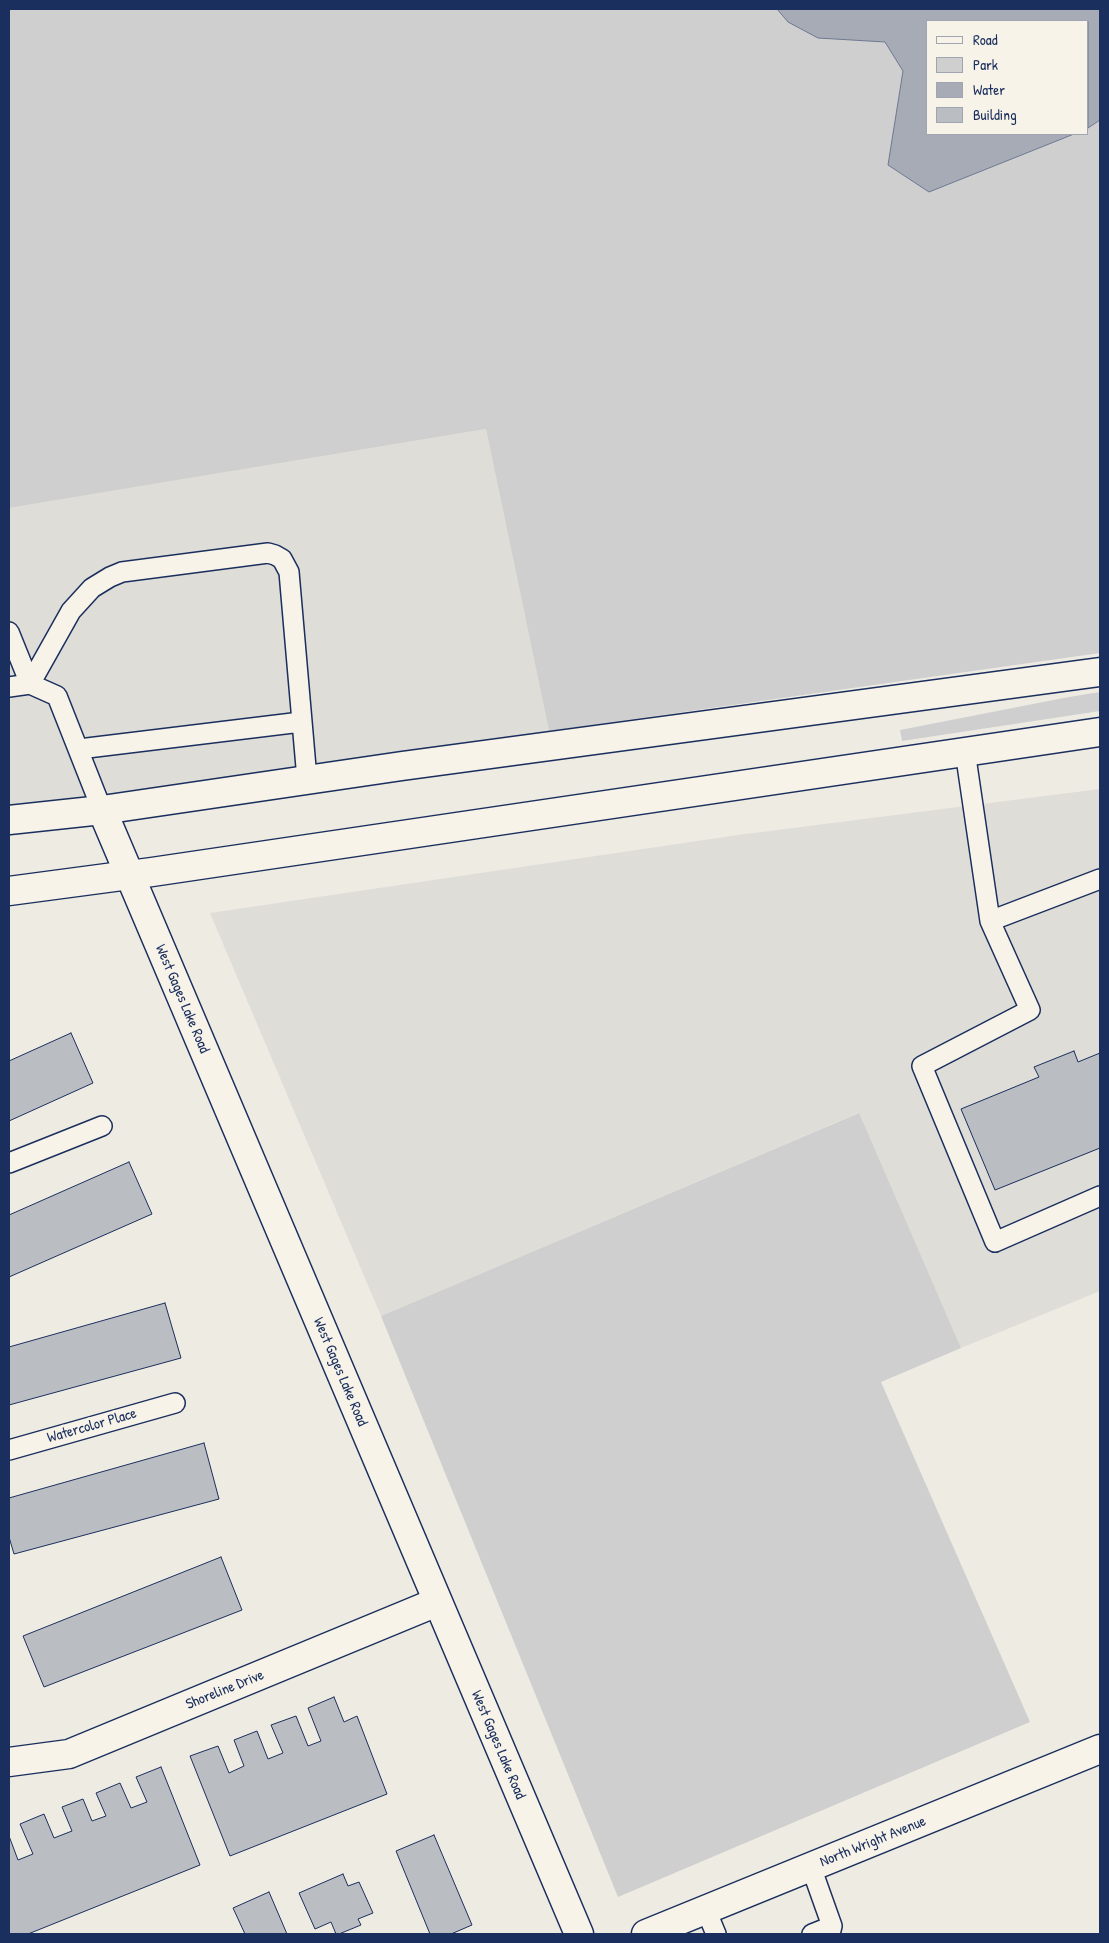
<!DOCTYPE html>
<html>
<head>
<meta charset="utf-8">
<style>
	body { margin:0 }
	#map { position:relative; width:1109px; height:1943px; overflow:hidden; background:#eeebe2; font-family:"Patrick Hand",sans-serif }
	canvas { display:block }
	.frame { position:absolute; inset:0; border:10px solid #1b2f5e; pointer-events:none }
	.legend { position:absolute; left:926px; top:20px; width:162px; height:115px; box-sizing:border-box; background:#f7f3e8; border:1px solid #9fa5b1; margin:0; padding:6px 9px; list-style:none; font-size:15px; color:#1b2f5e }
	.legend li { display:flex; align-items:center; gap:10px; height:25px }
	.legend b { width:25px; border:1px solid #9fa5b1 }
</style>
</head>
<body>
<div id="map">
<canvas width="1109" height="1943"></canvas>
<div class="frame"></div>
<ul class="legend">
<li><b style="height:6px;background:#f7f3e8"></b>Road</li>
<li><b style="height:14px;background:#cfcfcf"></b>Park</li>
<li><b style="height:14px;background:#a6abb5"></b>Water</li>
<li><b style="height:14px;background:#babdc2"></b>Building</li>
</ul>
</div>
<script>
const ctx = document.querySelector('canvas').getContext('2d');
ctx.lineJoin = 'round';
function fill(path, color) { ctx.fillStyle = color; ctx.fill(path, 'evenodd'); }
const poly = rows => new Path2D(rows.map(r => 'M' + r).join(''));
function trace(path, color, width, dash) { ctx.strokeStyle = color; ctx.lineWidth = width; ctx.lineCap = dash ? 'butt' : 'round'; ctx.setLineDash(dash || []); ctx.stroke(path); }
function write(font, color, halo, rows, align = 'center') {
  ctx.font = font + ' "Patrick Hand",sans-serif'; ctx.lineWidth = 5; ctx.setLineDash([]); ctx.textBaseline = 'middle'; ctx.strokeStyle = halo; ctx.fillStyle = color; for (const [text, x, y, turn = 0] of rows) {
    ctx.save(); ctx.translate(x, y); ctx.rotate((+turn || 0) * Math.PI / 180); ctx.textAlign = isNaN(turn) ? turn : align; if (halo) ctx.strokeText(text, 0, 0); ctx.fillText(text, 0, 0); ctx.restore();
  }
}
fill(poly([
	[486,429,549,731,9,813,9,508],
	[1100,789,1100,1291,961,1348,858,1113,381,1316,210,913,738,835]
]), '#deddd8');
fill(poly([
	[9,9,1100,9,1100,653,549,731,486,429,9,508],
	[928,21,1088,21,1088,134,928,134],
	[1100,692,1100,711,902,741,900,730,1069,697],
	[859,1113,961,1348,881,1382,1030,1722,618,1897,381,1316]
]), '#cfcfcf');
const water = poly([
	[777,9,1100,9,1100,120,1088,128,1088,21,928,21,928,134,1074,134,929,192,888,165,903,71,885,42,818,38,788,22,777,9]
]);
fill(water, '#a6abb5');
trace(water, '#6e7992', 1);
const building = poly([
	[71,1033,93,1083,9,1121,9,1061,71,1033],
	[1074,1051,1078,1062,1100,1053,1100,1148,995,1190,961,1109,1039,1077,1034,1067,1074,1051],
	[129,1162,152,1214,9,1277,9,1215,129,1162],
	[165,1303,181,1358,9,1405,9,1347,165,1303],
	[204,1443,219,1499,14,1554,9,1537,9,1498,204,1443],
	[221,1557,242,1610,44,1687,23,1636,221,1557],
	[334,1697,344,1722,357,1716,387,1794,230,1856,190,1756,218,1746,229,1773,244,1766,234,1740,257,1731,268,1759,283,1753,271,1725,296,1716,308,1746,321,1741,308,1708,334,1697],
	[161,1767,200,1865,28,1934,9,1934,9,1836,18,1860,33,1854,20,1824,44,1814,54,1838,72,1831,62,1807,83,1799,92,1821,106,1816,96,1793,120,1783,131,1808,147,1802,136,1777,161,1767],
	[434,1835,472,1925,451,1934,430,1934,396,1851,434,1835],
	[343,1874,348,1886,359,1882,373,1913,358,1919,361,1925,339,1934,336,1934,331,1922,315,1929,299,1893,343,1874],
	[269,1892,287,1934,245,1934,233,1908,269,1892]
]);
fill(building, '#babdc2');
trace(building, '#1b2f5e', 1);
const lane = poly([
	[9,632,30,684,57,696,102,810],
	[9,687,30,684,71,611,92,588,110,577,122,572,268,553,275,555,282,559,289,572,307,779],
	[79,749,301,722],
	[965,751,990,921,1030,1010,922,1066,995,1242,1100,1196],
	[990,921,1100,879],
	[9,1163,102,1126],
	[9,1450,175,1403],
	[811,1867,832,1926,830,1934],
	[706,1910,716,1934],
	[812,1934,832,1926]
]);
const street = poly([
	[9,1762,69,1754,437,1602],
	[646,1934,1100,1749]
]);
const secondary = poly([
	[102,810,579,1934]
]);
const primary = poly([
	[9,820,102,810,402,766,1100,672],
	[9,891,152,872,1100,732]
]);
trace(lane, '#1b2f5e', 22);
trace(street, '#1b2f5e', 31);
trace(secondary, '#1b2f5e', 31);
trace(primary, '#1b2f5e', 31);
trace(lane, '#f7f3e8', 19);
trace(street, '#f7f3e8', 28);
trace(secondary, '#f7f3e8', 28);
trace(primary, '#f7f3e8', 28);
write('15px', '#1b2f5e', '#f7f3e8', [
	["West Gages Lake Road",182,999,67],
	["West Gages Lake Road",340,1372,67],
	["Watercolor Place",92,1426,-16],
	["Shoreline Drive",225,1690,-22],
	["West Gages Lake Road",498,1745,67],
	["North Wright Avenue",873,1842,-22]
]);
</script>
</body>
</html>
